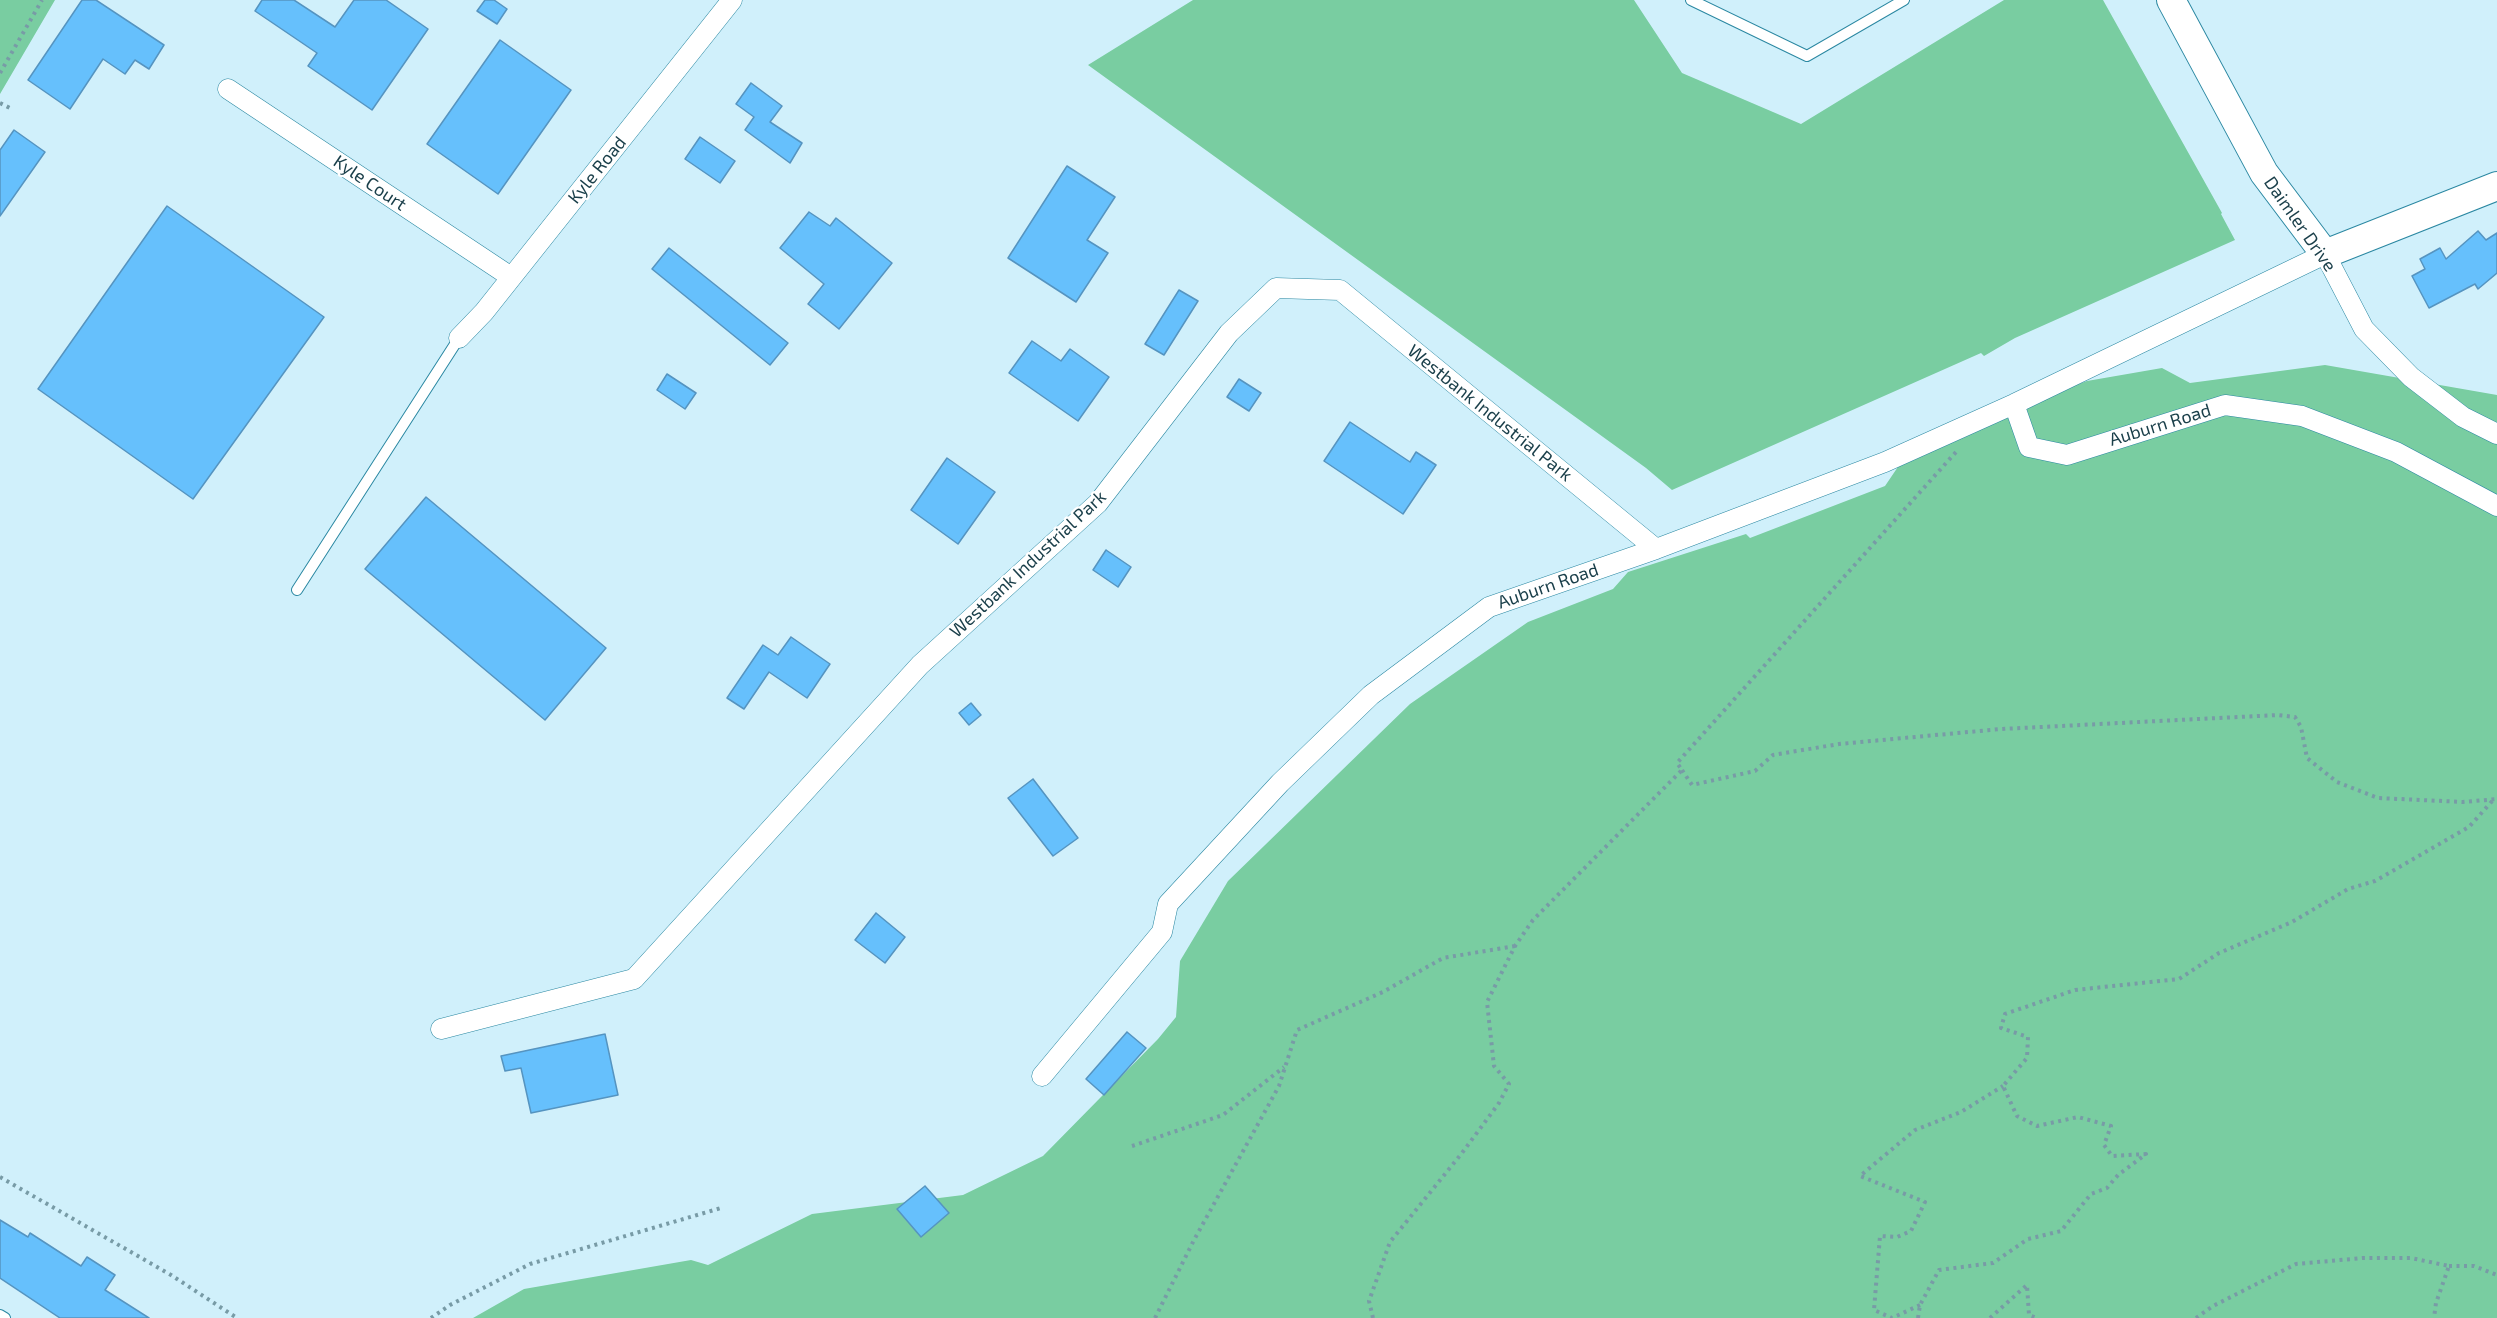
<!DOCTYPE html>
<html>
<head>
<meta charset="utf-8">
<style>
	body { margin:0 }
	canvas { display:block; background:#d0f0fb }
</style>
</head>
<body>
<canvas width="2497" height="1318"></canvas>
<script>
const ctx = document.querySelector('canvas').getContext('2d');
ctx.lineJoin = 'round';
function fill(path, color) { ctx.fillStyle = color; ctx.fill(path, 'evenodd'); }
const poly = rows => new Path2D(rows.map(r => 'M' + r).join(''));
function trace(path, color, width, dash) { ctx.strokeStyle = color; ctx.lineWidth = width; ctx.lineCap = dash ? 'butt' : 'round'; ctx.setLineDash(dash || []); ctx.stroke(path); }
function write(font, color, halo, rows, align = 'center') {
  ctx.font = font + ' "Exo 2",sans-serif'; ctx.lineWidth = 4.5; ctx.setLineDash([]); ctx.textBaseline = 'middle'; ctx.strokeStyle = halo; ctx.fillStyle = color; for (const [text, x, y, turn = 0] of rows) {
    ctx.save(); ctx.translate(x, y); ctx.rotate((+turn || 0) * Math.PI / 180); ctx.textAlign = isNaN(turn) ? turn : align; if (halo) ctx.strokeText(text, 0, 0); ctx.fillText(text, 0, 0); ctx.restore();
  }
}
fill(poly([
	[0,0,55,0,0,94],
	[1193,0,1634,0,1682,73,1801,124,2004,0,2103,0,2222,213,2221,214,2235,240,2015,338,1984,356,1981,353,1672,490,1646,468,1088,65],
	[2325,365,2497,395,2497,1318,473,1318,524,1289,691,1260,708,1265,812,1214,963,1195,1043,1156,1158,1039,1176,1017,1180,961,1228,881,1410,704,1528,622,1613,589,1628,572,1746,534,1750,538,1885,486,1906,455,1983,418,2087,381,2162,368,2190,383]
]), '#79cda1');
const building = poly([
	[82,0,96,0,164,45,149,69,135,60,125,74,103,59,70,109,28,80,82,0],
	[262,0,294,0,335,27,354,0,386,0,428,29,372,110,308,66,317,53,255,11,262,0],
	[485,0,494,0,507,9,497,24,477,11,485,0],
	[500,40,571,90,498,194,427,144,500,40],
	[751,83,782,106,770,122,802,143,790,163,745,130,754,117,736,104,751,83],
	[14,130,45,152,0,216,0,150,14,130],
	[700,137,735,161,720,183,685,159,700,137],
	[1067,166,1115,197,1087,240,1108,253,1076,302,1008,258,1067,166],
	[167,206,324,317,193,499,38,389,167,206],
	[809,212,830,226,836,218,892,263,839,329,808,304,824,284,780,248,809,212],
	[2478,231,2486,240,2497,233,2497,273,2478,289,2475,284,2429,308,2412,276,2425,269,2420,259,2440,248,2446,259,2478,231],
	[669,248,788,343,770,365,652,269,669,248],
	[1179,290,1198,301,1164,355,1145,344,1179,290],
	[1032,341,1061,361,1070,349,1109,377,1078,421,1009,373,1032,341],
	[667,374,696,393,685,409,657,390,667,374],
	[1239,379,1261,393,1249,411,1227,397,1239,379],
	[1350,422,1410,462,1416,452,1436,465,1403,514,1324,461,1350,422],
	[947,458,995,492,958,544,911,510,947,458],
	[426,497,606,648,545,720,365,569,426,497],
	[1106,550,1131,567,1118,587,1093,570,1106,550],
	[791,637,830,664,807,698,769,672,744,709,727,698,763,645,778,655,791,637],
	[971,703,981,715,969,725,959,713,971,703],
	[1033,779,1078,838,1053,856,1008,798,1033,779],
	[876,913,905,937,885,963,855,940,876,913],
	[1127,1032,1146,1048,1104,1095,1086,1079,1127,1032],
	[605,1034,618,1095,531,1113,521,1068,505,1071,501,1056,605,1034],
	[925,1186,949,1213,921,1237,897,1209,925,1186],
	[0,1220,28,1237,30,1233,81,1266,87,1257,115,1275,105,1290,149,1318,60,1318,0,1278,0,1220]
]);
fill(building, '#66c0fc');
trace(building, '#5594c0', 1.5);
const lane = poly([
	[1691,0,1807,56,1904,0],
	[297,590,459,338],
	[0,1315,5,1318]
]);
const street = poly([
	[228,89,511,277],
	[459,338,484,312,732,0],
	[2014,404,2029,447,2067,455,2225,405,2302,416,2396,452,2497,506],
	[441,1029,634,979,920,665,1098,503,1229,333,1276,288,1340,290,1656,549],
	[1042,1076,1162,932,1168,904,1280,783,1371,695,1489,607,1656,549,1885,462,2014,404,2325,254,2364,329,2411,377,2463,417,2497,434]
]);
const secondary = poly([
	[2171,0,2264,173,2325,254,2497,186]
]);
trace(lane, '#2b88a2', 12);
trace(street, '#2b88a2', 21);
trace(secondary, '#2b88a2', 30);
trace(poly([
	[0,73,42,0],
	[0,103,12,109],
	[1682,770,1692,785,1755,771,1773,755,1839,744,2001,729,2278,715,2295,717,2301,727,2307,758,2337,782,2378,798,2463,802,2497,799],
	[1132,1146,1223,1115,1284,1067],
	[0,1177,171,1275,237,1318],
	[2449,1266,2474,1266,2497,1275],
	[1920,1305,1892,1318,1874,1310,1880,1236,1897,1237,1911,1231,1925,1202,1860,1176,1915,1130,1961,1112,2003,1086],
	[431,1318,450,1305,530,1264,721,1208],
	[1155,1318,1194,1240,1279,1086,1297,1030,1383,992,1443,958,1515,946],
	[1373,1318,1369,1301,1390,1242,1462,1153,1499,1103,1509,1084,1494,1066,1487,1002,1515,946,1533,920,1682,770,1677,763,1956,452],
	[1918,1318,1920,1305,1939,1270,1993,1263,2028,1239,2061,1231,2091,1194,2107,1188,2118,1175,2146,1154,2112,1156,2104,1145,2111,1126,2078,1117,2037,1126,2017,1116,2003,1086,2027,1058,2028,1037,2001,1028,2005,1014,2075,990,2179,979,2219,953,2292,922,2348,889,2375,881,2469,827,2494,799],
	[1990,1318,2027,1285,2029,1315,2037,1318],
	[2196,1318,2213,1306,2296,1264,2363,1258,2411,1258,2449,1266,2436,1303,2434,1318]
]), '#789ba6', 4, [3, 4.5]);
trace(lane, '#fff', 10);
trace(street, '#fff', 20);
trace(secondary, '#fff', 28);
write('18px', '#193e49', '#fff', [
	["Kyle Road",597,170,-51],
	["Kyle Court",370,183,34],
	["Daimler Drive",2300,224,55],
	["Westbank Industrial Park",1490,413,39],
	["Auburn Road",2160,425,-17],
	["Westbank Industrial Park",1028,564,-43],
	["Auburn Road",1548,586,-19]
]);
</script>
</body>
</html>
